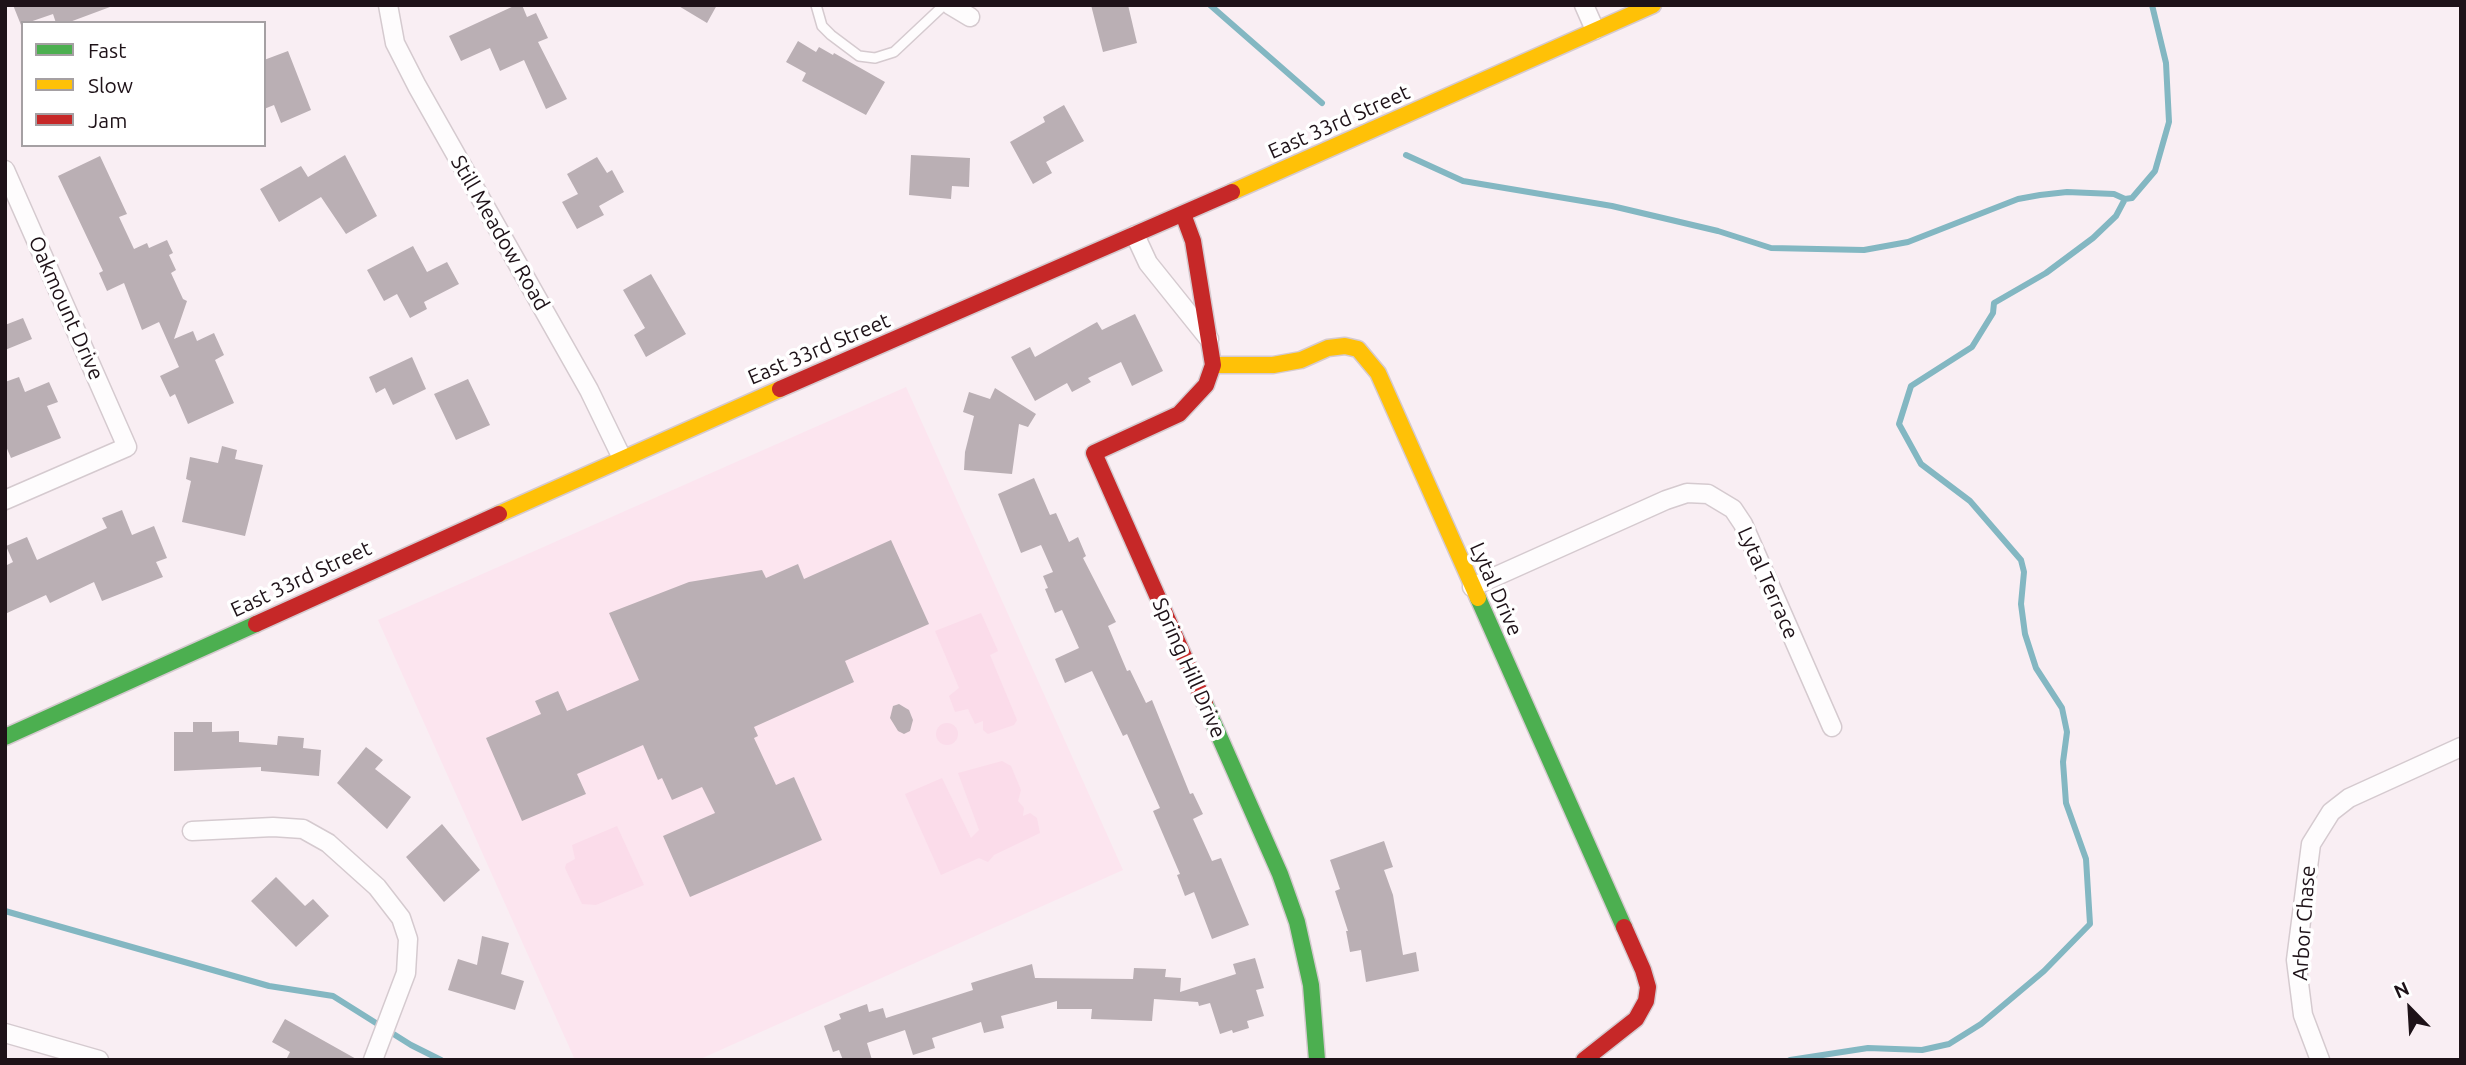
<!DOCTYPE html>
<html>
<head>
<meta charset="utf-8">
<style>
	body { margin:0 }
	#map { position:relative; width:2466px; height:1065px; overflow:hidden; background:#f9eef3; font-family:Ubuntu,sans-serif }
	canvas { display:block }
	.frame { position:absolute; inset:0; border:7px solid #1e1218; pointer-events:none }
	.legend { position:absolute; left:21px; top:21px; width:245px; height:126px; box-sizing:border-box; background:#fff; border:2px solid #a5a0a3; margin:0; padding:9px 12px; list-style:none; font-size:21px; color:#1e1218 }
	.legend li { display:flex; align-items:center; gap:14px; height:35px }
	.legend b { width:35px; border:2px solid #a5a0a3 }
	.north { position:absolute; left:2375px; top:974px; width:70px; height:70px; -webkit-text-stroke:5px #fff; paint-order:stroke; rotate:336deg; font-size:19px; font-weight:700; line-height:28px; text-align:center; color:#1e1218 }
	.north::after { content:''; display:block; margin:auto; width:24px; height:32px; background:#1e1218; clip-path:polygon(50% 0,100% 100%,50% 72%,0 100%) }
</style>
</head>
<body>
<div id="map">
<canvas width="2466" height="1065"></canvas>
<div class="frame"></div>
<ul class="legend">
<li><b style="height:9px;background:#4caf50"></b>Fast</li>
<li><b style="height:9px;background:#ffc107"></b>Slow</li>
<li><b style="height:9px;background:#c62828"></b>Jam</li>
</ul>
<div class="north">N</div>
</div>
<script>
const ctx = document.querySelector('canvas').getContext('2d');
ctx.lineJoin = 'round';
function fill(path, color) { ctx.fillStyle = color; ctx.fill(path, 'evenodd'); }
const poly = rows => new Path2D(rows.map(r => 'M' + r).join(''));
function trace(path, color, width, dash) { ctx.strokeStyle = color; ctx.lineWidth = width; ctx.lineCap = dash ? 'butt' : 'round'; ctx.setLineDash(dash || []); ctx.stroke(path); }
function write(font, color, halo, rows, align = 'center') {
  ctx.font = font + ' Ubuntu,sans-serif'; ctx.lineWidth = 7; ctx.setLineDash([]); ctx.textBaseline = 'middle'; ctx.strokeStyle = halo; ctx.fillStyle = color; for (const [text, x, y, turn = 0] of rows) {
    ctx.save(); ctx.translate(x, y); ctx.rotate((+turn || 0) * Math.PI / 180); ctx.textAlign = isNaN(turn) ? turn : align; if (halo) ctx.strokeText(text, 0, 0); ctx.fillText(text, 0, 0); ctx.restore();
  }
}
fill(poly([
	[906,387,1123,870,698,1060,575,1060,378,620]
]), '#fce5ef');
fill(poly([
	[981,613,998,651,990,655,1017,720,1014,725,988,734,983,730,983,721,975,724,968,709,955,712,949,696,959,688,935,631],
	'936 734a11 11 0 1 1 22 0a11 11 0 1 1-22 0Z',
	[1002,761,1011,766,1021,790,1018,801,1024,808,1023,816,1030,813,1037,818,1040,833,994,855,988,862,979,858,941,875,905,794,942,778,971,838,979,830,958,773],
	[617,826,644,885,596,905,582,904,565,868,566,864,575,859,572,845]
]), '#fbdcea');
trace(poly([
	[1210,5,1322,103],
	[1406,155,1463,181,1612,206,1718,231,1771,248,1864,250,1908,242,2018,199,2040,195,2067,192,2114,194,2125,199],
	[5,911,269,986,333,996,411,1045,441,1060],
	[1790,1060,1868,1048,1922,1050,1949,1044,1981,1024,2044,971,2090,924,2086,859,2066,803,2063,762,2067,732,2062,708,2036,668,2025,634,2021,604,2024,572,2021,560,1970,501,1921,464,1899,424,1911,386,1972,347,1993,313,1994,303,2046,273,2093,238,2116,216,2125,199,2132,198,2155,171,2169,122,2166,63,2152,5]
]), '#83b7c2', 6);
fill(poly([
	[13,5,110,5,110,7,67,23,56,23,53,14,21,25],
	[516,5,522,5,527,17,536,13,548,38,538,42,567,99,546,109,524,60,500,71,490,48,461,61,449,36],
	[677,5,717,5,707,23],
	[1091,5,1128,5,1137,43,1103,52],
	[798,41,816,52,819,47,833,55,834,53,885,82,866,115,802,81,806,73,786,62],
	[288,51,311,110,281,123,274,105,264,109,264,60],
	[1064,105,1084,141,1046,162,1052,173,1033,184,1010,142,1045,122,1043,117],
	[345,155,377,216,346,234,321,197,279,222,260,189,301,166,308,177],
	[911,155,970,158,969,187,952,186,951,199,909,195],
	[100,156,127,214,119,217,134,249,147,243,149,248,167,240,173,253,169,255,176,270,171,273,183,299,187,301,174,339,193,331,197,341,214,333,224,355,215,360,234,403,188,424,175,394,170,397,160,376,179,367,159,322,142,330,124,283,107,291,99,273,103,271,58,176],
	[597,157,607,173,612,170,624,192,599,206,604,215,577,229,562,202,578,194,567,174],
	[413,246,427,272,447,262,459,284,424,302,427,309,410,318,397,294,384,301,367,270],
	[651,274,686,334,646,357,634,335,645,328,623,290],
	[1135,314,1163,371,1132,386,1121,362,1088,378,1091,382,1072,392,1067,383,1035,401,1011,357,1030,347,1035,357,1097,322,1102,330],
	[23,318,32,339,5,350,5,325],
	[412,357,426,389,393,405,385,388,376,393,369,377],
	[19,377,25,392,49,382,58,402,47,406,61,438,11,458,5,444,5,382],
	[468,379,490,425,456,440,434,394],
	[995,388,1036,414,1028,427,1019,424,1012,474,964,470,965,452,974,416,963,412,969,392,990,399],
	[222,446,237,450,235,459,263,465,245,536,182,522,191,481,186,479,190,457,218,463],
	[1034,478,1050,515,1056,513,1069,542,1078,537,1086,556,1083,558,1116,622,1108,626,1127,671,1130,670,1146,703,1152,700,1190,794,1193,793,1203,814,1193,819,1212,861,1221,858,1249,925,1212,939,1194,892,1185,896,1177,875,1180,874,1153,811,1160,808,1127,734,1123,736,1092,671,1065,683,1055,659,1079,648,1062,610,1055,613,1045,589,1048,588,1043,576,1053,572,1041,545,1021,553,998,494],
	[122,510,132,535,154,526,167,558,156,562,163,577,102,601,94,582,50,603,46,595,5,614,5,566,13,562,6,546,27,537,37,560,107,528,102,518],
	[891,540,929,624,845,661,854,682,754,727,758,736,754,738,776,785,794,777,822,840,690,897,663,836,715,813,702,787,672,800,662,778,658,780,643,745,577,774,586,794,522,821,486,738,541,714,535,701,558,691,567,711,639,680,609,613,689,582,762,570,766,578,798,564,804,579],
	[899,704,909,710,913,720,910,731,904,734,898,731,890,718,893,706],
	[193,722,212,722,212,732,239,731,239,742,277,745,278,736,304,738,303,748,321,750,319,776,261,771,261,767,174,771,174,732,193,732],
	[366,747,383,760,375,769,411,797,387,829,337,783],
	[442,824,480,870,444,902,406,857],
	[1384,841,1393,867,1384,870,1393,895,1403,955,1416,952,1419,971,1366,982,1361,950,1350,952,1346,931,1348,931,1335,891,1340,889,1330,860],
	[276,877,305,906,313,899,329,916,296,947,251,901],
	[482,936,509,943,501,974,524,981,515,1010,448,990,458,959,477,965],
	[1255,958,1264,988,1256,990,1264,1016,1247,1021,1249,1028,1233,1033,1232,1030,1220,1034,1210,1003,1199,1006,1198,1002,1154,999,1152,1021,1091,1019,1092,1009,1057,1009,1057,1001,1001,1016,1004,1028,984,1033,981,1022,932,1038,935,1048,913,1055,905,1030,867,1043,872,1060,843,1060,839,1050,833,1052,824,1026,841,1019,839,1014,867,1004,869,1012,883,1008,886,1018,973,990,971,983,1032,964,1035,978,1133,979,1134,968,1166,969,1165,977,1181,978,1180,992,1236,974,1233,964],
	[285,1019,358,1060,286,1060,290,1052,272,1042]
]), '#baafb4');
const lane = poly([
	[816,5,822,26,831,35,859,56,875,58,894,52,944,5]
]);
const street = poly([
	[388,5,395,43,417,86,589,390,622,458],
	[950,5,970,17],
	[1584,5,1595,30],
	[5,170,127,447,5,500],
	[1135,235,1148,263,1209,339],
	[1472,587,1666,500,1687,493,1708,494,1733,509,1743,524,1832,727],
	[192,831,273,827,303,829,328,843,377,887,401,918,408,939,406,973,373,1060],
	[5,1033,99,1060],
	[2320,1060,2303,1015,2296,960,2311,844,2331,812,2349,798,2461,747]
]);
const fast = poly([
	[1478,598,1624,927],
	[1205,704,1280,874,1297,922,1311,985,1317,1060],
	[5,737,256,624]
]);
const slow = poly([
	[1232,192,1653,5],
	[1213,365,1273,365,1301,360,1328,348,1345,346,1358,349,1378,373,1478,598],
	[499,514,780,389]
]);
const jam = poly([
	[1183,214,1193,241,1213,365,1206,385,1179,414,1094,453,1205,704],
	[780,389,1232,192],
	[256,624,499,514],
	[1584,1060,1636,1019,1646,1001,1648,987,1643,970,1624,927]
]);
trace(lane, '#d5cacf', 12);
trace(street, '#d5cacf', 21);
trace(fast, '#d5cacf', 19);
trace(slow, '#d5cacf', 19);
trace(jam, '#d5cacf', 19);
trace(lane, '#fefcfd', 9);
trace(street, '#fefcfd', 18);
trace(fast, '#4caf50', 16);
trace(slow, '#ffc107', 16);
trace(jam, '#c62828', 16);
write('21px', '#1e1218', '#fff', [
	["East 33rd Street",1339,122,-24],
	["Still Meadow Road",500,233,60],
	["Oakmount Drive",66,308,66],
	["East 33rd Street",819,349,-23],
	["East 33rd Street",301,579,-25],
	["Lytal Terrace",1768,583,66],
	["Lytal Drive",1496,589,66],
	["Spring Hill Drive",1189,668,66],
	["Arbor Chase",2304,923,-86]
]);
</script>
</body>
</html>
